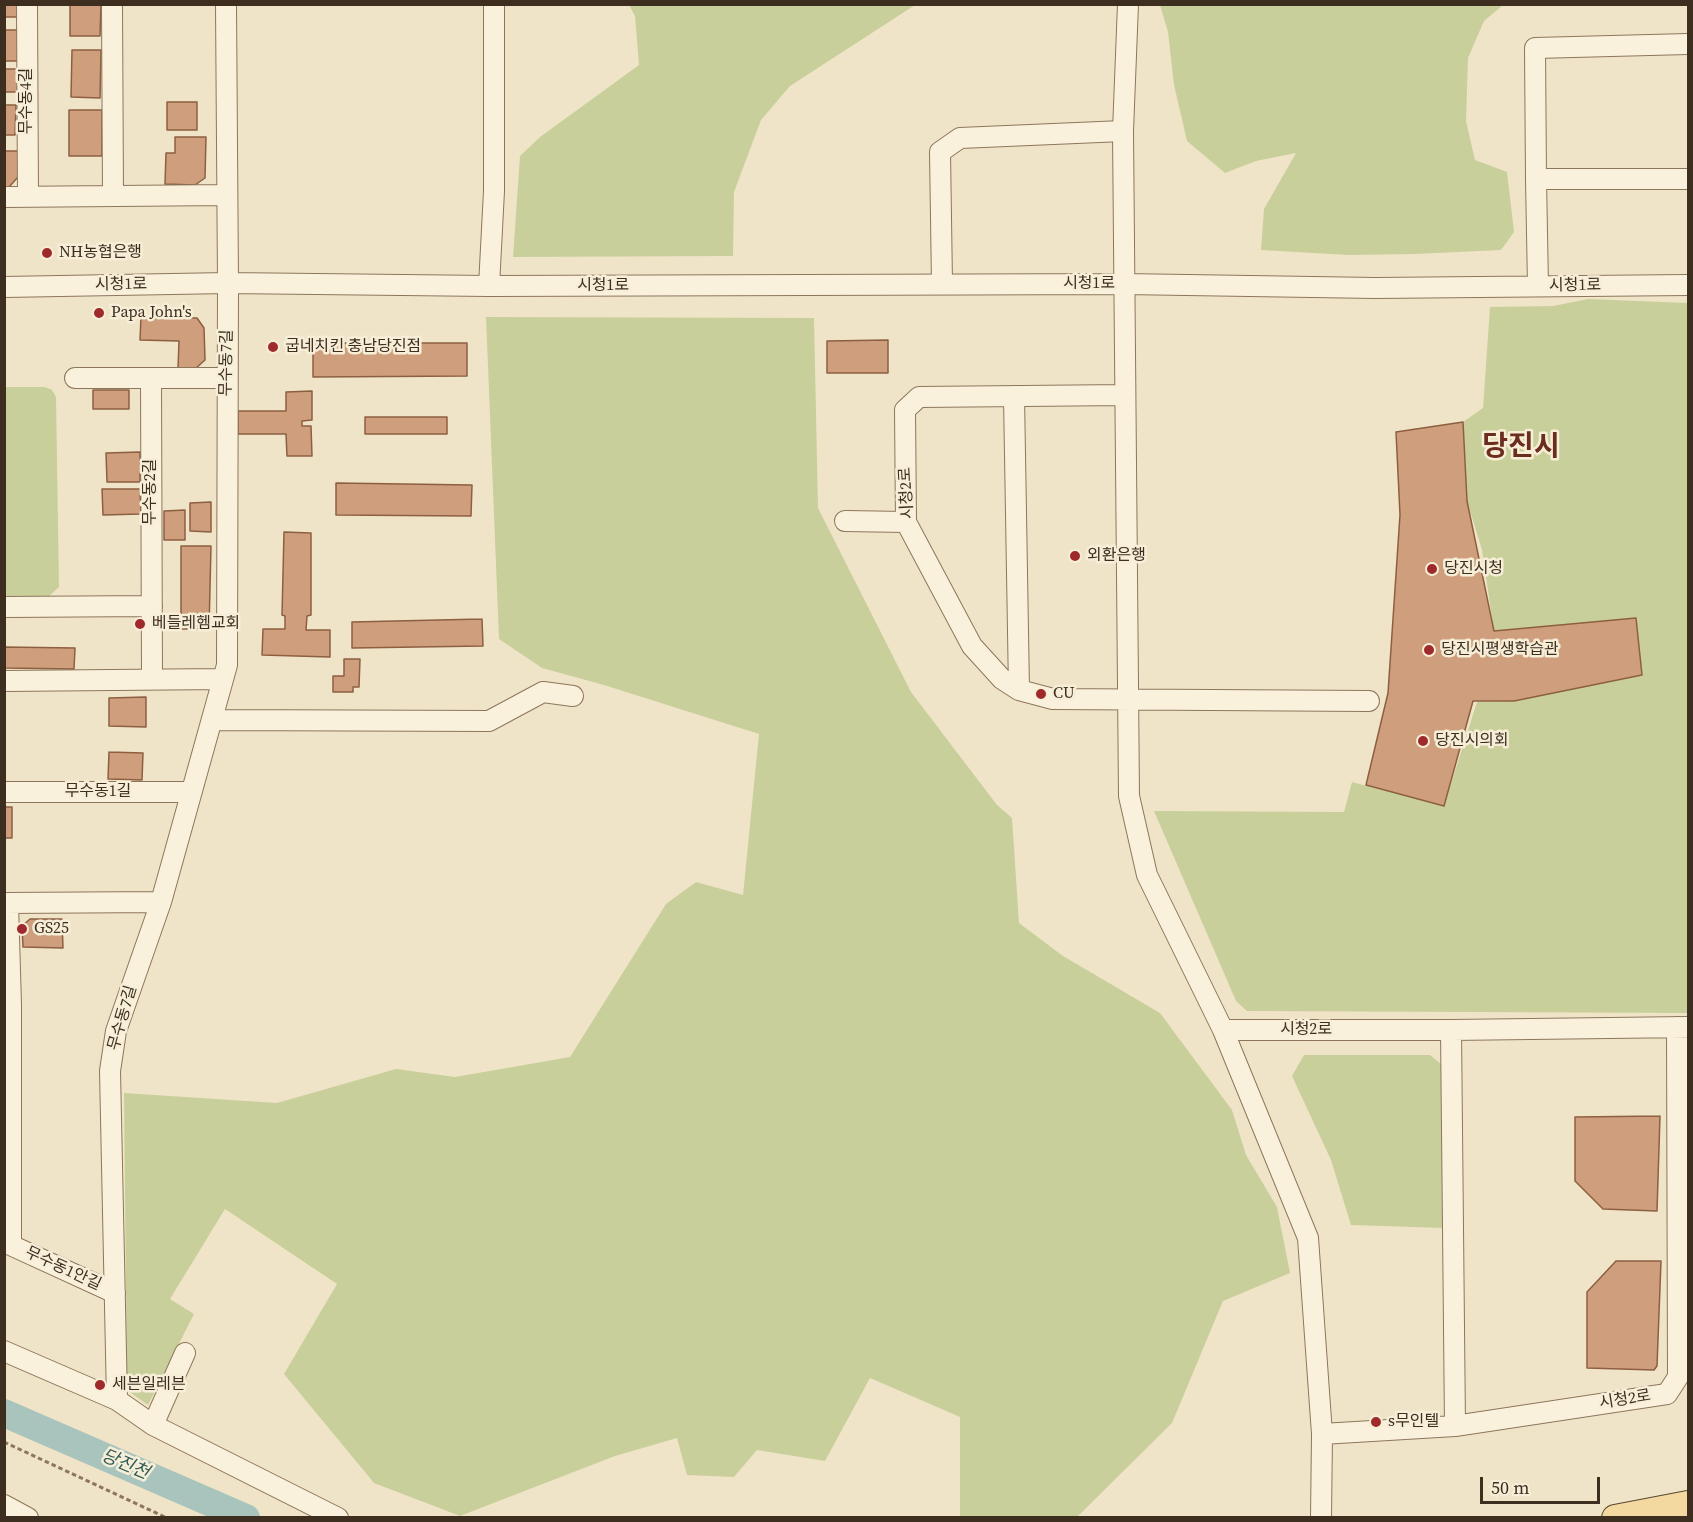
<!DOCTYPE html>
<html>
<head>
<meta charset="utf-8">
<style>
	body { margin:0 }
	#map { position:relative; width:1693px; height:1522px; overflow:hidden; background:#f0e4c8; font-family:"Source Serif 4",serif }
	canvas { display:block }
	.frame { position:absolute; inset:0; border:6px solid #3d2e20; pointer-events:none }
	.scale { position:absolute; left:1480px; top:1477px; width:120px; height:27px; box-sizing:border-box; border:3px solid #3d2e20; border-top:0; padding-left:8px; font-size:18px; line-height:21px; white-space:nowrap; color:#3d2e20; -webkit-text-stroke:4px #f7eed8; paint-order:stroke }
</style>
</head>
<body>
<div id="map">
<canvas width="1693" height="1522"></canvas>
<div class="frame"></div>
<div class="scale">50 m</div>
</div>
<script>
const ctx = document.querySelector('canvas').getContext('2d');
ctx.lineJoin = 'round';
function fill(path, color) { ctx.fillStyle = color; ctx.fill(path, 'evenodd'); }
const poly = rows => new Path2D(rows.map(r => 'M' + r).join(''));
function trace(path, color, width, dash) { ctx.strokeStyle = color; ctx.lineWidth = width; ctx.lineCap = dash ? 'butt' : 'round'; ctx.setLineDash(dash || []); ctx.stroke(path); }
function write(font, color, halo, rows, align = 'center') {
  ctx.font = font + ' "Source Serif 4","Noto Sans KR",serif'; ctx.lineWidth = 5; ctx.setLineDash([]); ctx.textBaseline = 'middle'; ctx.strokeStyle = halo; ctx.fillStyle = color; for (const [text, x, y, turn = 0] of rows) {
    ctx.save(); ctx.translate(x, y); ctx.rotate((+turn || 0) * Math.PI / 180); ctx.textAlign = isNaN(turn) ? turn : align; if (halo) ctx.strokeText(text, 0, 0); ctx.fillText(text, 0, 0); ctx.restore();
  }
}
fill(poly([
	[629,5,915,5,790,86,761,120,734,192,733,256,513,257,520,156,540,137,639,65,635,16],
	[1160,5,1503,5,1484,21,1468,58,1466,121,1475,160,1507,172,1514,232,1501,250,1415,254,1349,255,1261,250,1264,209,1296,153,1256,161,1225,173,1187,141,1174,85,1168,32],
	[1588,299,1688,303,1688,1013,1247,1011,1236,1001,1154,811,1344,812,1352,782,1444,806,1477,702,1514,701,1642,675,1636,618,1494,631,1482,550,1467,501,1463,422,1483,408,1490,307,1553,306],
	[486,317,814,318,818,508,911,692,997,805,1012,818,1019,923,1063,956,1160,1013,1232,1110,1246,1155,1277,1207,1290,1273,1223,1301,1172,1423,1077,1517,960,1517,960,1417,870,1378,825,1461,757,1450,734,1477,687,1475,677,1438,615,1456,460,1516,374,1483,284,1374,337,1284,225,1209,170,1299,194,1314,148,1405,127,1390,124,1093,277,1103,396,1069,455,1077,570,1057,666,904,696,882,743,895,759,734,604,685,542,668,499,639],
	[5,387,45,387,52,390,56,397,59,587,47,598,5,598],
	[1304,1055,1430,1055,1441,1064,1444,1228,1351,1225,1331,1160,1292,1076]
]), '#c9cf9b');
trace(poly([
	[4,1413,246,1518]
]), '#a9c4bc', 28);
const building = poly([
	[4,4,19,4,19,17,4,17,4,4],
	[70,4,101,4,100,36,70,36,70,4],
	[4,30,19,30,19,61,4,61,4,30],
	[72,50,101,50,100,98,71,97,72,50],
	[4,69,18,69,18,92,4,92,4,69],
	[167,102,197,102,197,130,167,130,167,102],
	[4,105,16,105,15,135,4,135,4,105],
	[69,110,102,110,102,156,69,156,69,110],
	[175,137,206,137,205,178,195,185,165,184,166,153,175,153,175,137],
	[4,151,18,151,18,177,9,187,4,187,4,151],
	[141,317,197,318,204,328,205,360,195,369,178,368,179,341,140,340,141,317],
	[888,340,888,373,827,373,827,341,888,340],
	[313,343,467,343,467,376,313,377,313,343],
	[93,390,129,390,129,409,93,409,93,390],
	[312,391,312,420,302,421,302,426,311,426,312,456,287,456,286,434,238,434,238,411,286,411,286,392,312,391],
	[365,417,447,417,447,434,365,434,365,417],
	[1463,422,1467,501,1494,631,1636,618,1642,675,1514,701,1473,701,1444,806,1366,785,1388,693,1400,515,1396,432,1463,422],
	[140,452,140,482,107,482,106,453,140,452],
	[336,483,472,485,471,516,336,515,336,483],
	[102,489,140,489,141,514,103,515,102,489],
	[211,502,211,532,190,531,190,503,211,502],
	[185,510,185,540,164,540,164,511,185,510],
	[284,532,311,533,311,615,307,616,306,630,330,630,330,657,262,655,263,629,285,629,285,616,282,615,284,532],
	[181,546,211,546,209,629,181,629,181,546],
	[482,619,483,646,352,648,352,622,482,619],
	[4,647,75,648,74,669,4,668,4,647],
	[344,659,360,659,359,687,353,687,353,692,333,692,333,676,344,676,344,659],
	[146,697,146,727,109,726,109,698,146,697],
	[109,752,143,753,142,780,108,779,109,752],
	[4,807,12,807,12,838,4,838,4,807],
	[30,919,62,919,63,948,23,947,22,926,30,919],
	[1660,1116,1657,1211,1603,1209,1575,1181,1575,1117,1660,1116],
	[1616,1261,1661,1261,1657,1366,1654,1370,1587,1368,1587,1292,1616,1261]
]);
fill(building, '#cf9f7d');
trace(building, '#8d5f41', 1.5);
const minor = poly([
	[27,4,28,197],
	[112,4,113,195],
	[1128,4,1123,131,1129,796,1147,875,1223,1030,1308,1238,1322,1434,1321,1518],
	[1536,179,1535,48,1688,44],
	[4,197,227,195],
	[942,284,940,152,960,138,1123,131],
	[489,286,494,191,494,4],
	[1538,286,1536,179,1688,179],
	[4,287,228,283,489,286,1124,284,1375,288,1688,285],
	[75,378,226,378],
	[151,378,152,679],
	[1125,395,919,397,905,410,906,522,972,646,1002,679,1019,690,1053,699,1369,701],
	[1014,396,1019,690],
	[845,521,906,522],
	[4,607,152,606],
	[4,681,222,679],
	[212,720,489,721,543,692,573,696],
	[4,792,191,792],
	[4,903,161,902],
	[8,903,11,1005,11,1245],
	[1223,1030,1451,1030,1688,1027],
	[1451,1030,1455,1426],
	[4,1242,115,1293],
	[4,1351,117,1400,153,1425,338,1518],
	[117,1400,110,1071,116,1031,161,902,227,665,228,283,226,4],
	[153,1425,185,1353],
	[1322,1434,1455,1426,1667,1394,1678,1377,1677,1027],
	[4,1505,28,1518]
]);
const major = poly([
	[1615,1518,1688,1504]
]);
trace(minor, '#8d765c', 22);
trace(major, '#5b4430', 28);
trace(poly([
	[4,1442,167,1518]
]), '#8d765c', 3, [4.5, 3]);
trace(minor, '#faf1dc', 20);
trace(major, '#f3d9a0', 26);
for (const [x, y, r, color] of [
	[47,253,6,"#9e2a2b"],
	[99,313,6,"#9e2a2b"],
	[273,347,6,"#9e2a2b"],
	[1075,556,6,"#9e2a2b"],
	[1432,569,6,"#9e2a2b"],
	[140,624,6,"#9e2a2b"],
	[1429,650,6,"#9e2a2b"],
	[1041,694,6,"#9e2a2b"],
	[1423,741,6,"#9e2a2b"],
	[22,929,6,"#9e2a2b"],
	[100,1385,6,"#9e2a2b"],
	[1376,1422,6,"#9e2a2b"]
]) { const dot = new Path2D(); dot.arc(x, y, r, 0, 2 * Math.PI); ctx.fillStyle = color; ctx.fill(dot); trace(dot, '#f7eed8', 2); }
write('16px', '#3d2e20', '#f7eed8', [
	["무수동4길",27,101,-90],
	["시청1로",1089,284],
	["시청1로",121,285,-1],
	["시청1로",603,286],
	["시청1로",1575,286,-1],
	["무수동7길",227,363,-89],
	["무수동2길",151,492,-90],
	["시청2로",907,493,-93],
	["무수동1길",98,792],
	["무수동7길",123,1018,-74],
	["시청2로",1306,1030],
	["무수동1안길",63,1269,25],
	["시청2로",1625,1400,-9]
]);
write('16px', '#3d2e20', '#f7eed8', [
	["NH농협은행",59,253],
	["Papa John's",111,313],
	["굽네치킨 충남당진점",285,347],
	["외환은행",1087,556],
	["당진시청",1444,569],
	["베들레헴교회",152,624],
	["당진시평생학습관",1441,650],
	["CU",1053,694],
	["당진시의회",1435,741],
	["GS25",34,929],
	["세븐일레븐",112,1385],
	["s무인텔",1388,1422]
], 'left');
write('italic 18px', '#2f5d5a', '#f7eed8', [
	["당진천",125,1465,23]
]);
write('bold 28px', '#6b2e1e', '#f7eed8', [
	["당진시",1521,448]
]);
</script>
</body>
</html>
